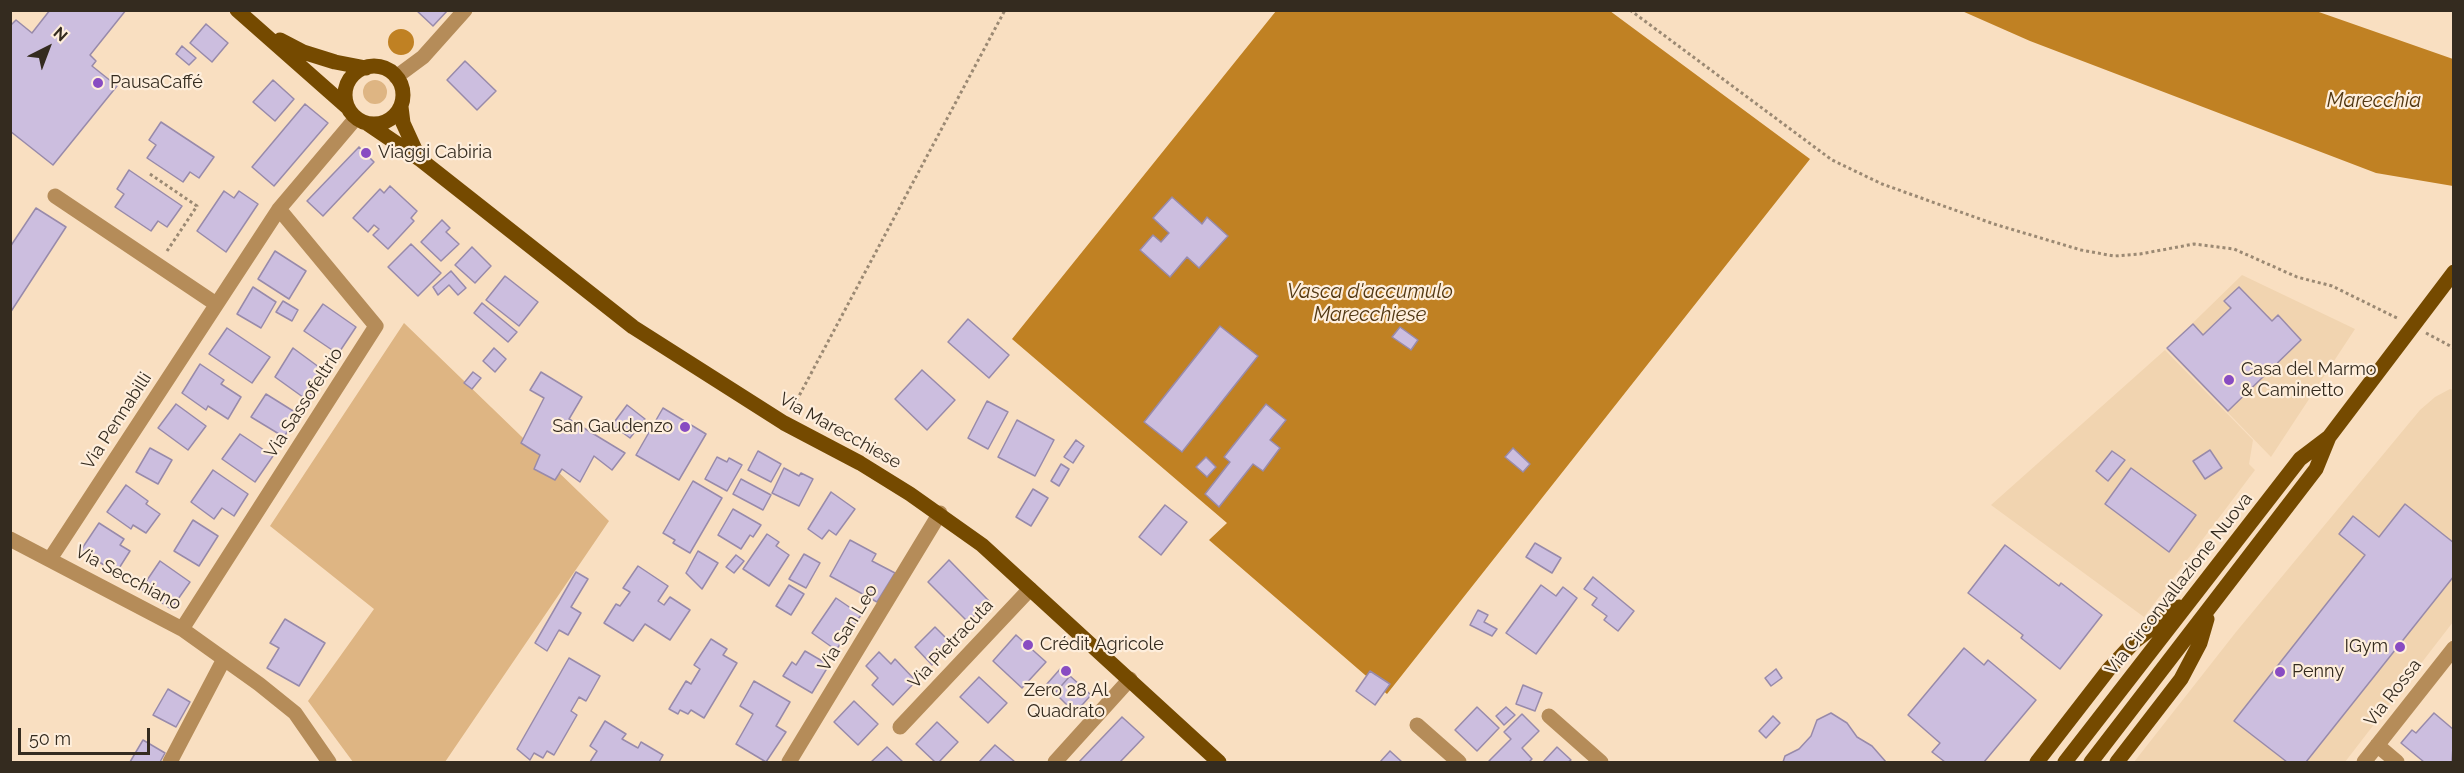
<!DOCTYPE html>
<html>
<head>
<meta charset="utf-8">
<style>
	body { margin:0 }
	#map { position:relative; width:2464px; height:773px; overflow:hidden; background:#f9dfc1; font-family:Raleway,sans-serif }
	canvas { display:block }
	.frame { position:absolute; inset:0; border:12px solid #342b1f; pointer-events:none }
	.north { position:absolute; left:18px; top:18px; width:60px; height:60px; -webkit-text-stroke:4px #feeedc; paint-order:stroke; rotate:42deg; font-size:16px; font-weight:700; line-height:24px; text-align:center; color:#342b1f }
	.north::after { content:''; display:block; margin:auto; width:21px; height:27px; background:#342b1f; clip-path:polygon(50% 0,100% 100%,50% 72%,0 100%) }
	.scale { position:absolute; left:18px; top:728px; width:132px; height:27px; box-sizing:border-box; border:3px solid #342b1f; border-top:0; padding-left:8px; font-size:18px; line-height:21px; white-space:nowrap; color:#342b1f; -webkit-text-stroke:4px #feeedc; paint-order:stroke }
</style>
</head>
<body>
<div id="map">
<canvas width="2464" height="773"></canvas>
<div class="frame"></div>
<div class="north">N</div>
<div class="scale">50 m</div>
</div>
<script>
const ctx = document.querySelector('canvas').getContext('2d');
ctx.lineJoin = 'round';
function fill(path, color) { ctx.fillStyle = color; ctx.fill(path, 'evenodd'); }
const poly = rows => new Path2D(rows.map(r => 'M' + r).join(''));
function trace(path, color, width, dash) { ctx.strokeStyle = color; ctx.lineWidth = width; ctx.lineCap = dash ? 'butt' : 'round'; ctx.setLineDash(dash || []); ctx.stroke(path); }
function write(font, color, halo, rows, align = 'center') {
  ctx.font = font + ' Raleway,sans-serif'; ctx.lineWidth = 4.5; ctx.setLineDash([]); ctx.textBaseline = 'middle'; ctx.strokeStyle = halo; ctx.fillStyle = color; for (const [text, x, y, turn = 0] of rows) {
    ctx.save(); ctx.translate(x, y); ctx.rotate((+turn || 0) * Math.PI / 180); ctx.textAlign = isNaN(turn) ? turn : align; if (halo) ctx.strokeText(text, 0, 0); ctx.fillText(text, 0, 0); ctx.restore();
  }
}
fill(poly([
	[2242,275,2355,329,2271,457,2166,349],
	[2165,350,2253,440,2249,464,2255,470,2144,617,1991,505],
	[2450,389,2453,390,2453,622,2345,762,2134,762,2236,632,2420,410,2435,397]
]), '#f1d4b0');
fill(poly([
	'363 92a12 12 0 1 1 24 0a12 12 0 1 1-24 0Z',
	[404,323,609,521,445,762,353,762,308,701,374,609,270,526]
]), '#deb583');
fill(poly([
	[1276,11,1610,11,1810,159,1387,694,1209,540,1227,523,1012,339],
	[1962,11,2316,11,2453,59,2453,186,2376,173,2030,41],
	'388 42a13 13 0 1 1 26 0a13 13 0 1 1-26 0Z'
]), '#c08123');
const building = poly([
	[50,10,126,10,90,55,96,61,92,66,117,86,53,165,10,131,10,26,16,20,32,33,50,10],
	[416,10,448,10,433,26,416,10],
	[206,24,228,43,212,62,190,43,206,24],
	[182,46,196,58,189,65,176,54,182,46],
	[465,61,496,91,477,110,447,80,465,61],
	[273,80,294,99,275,121,253,102,273,80],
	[305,104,328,123,274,186,252,167,305,104],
	[161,122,214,157,199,178,190,172,183,182,147,158,156,145,149,140,161,122],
	[359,147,374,162,323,216,307,201,359,147],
	[129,170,182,206,167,227,158,221,151,231,115,207,124,194,117,189,129,170],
	[390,186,417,211,411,218,414,221,388,249,373,235,379,229,374,225,368,232,353,218,380,189,384,193,390,186],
	[224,191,234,198,239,191,258,204,226,252,197,231,224,191],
	[1172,197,1202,224,1207,217,1228,236,1199,268,1187,257,1170,277,1140,250,1153,235,1161,242,1169,233,1153,218,1172,197],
	[36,208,66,227,10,313,10,247,36,208],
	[442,220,450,228,446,232,459,244,441,261,421,242,442,220],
	[411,244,441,273,418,296,388,267,411,244],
	[472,247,491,266,475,283,455,265,472,247],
	[275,251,306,271,289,299,258,279,275,251],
	[451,271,466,288,458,295,449,285,438,295,433,287,451,271],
	[505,276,538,302,519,326,486,300,505,276],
	[253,287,276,302,261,328,237,314,253,287],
	[2239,287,2272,321,2278,315,2301,340,2228,411,2167,348,2193,324,2203,335,2231,308,2224,301,2239,287],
	[283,301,298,310,292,321,276,312,283,301],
	[482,303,517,332,508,342,474,313,482,303],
	[323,304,356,327,338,354,304,331,323,304],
	[968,319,1009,355,989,378,948,342,968,319],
	[1220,326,1258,356,1182,452,1144,422,1220,326],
	[1400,327,1418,340,1411,350,1392,337,1400,327],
	[227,328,270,357,252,383,209,354,227,328],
	[293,348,327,373,307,400,275,377,293,348],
	[494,348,506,359,495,372,483,361,494,348],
	[200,364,224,380,221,384,241,397,228,419,208,406,206,410,182,393,200,364],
	[922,370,955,400,927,430,895,399,922,370],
	[473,372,481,378,472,389,464,383,473,372],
	[541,372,582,397,569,419,625,453,612,470,594,456,580,482,562,469,555,480,534,469,540,455,521,443,544,398,530,390,541,372],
	[266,394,298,414,284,437,251,417,266,394],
	[987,401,1008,412,988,449,968,438,987,401],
	[176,404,206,426,188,450,158,428,176,404],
	[1266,404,1286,420,1270,440,1280,448,1263,471,1253,464,1219,507,1205,494,1230,462,1224,457,1266,404],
	[627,405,645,419,630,438,612,425,627,405],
	[663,408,706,434,679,480,636,455,663,408],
	[1017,420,1054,440,1035,476,998,457,1017,420],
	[240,434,273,456,255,482,222,459,240,434],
	[1076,440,1084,446,1073,463,1064,457,1076,440],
	[150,448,172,460,158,484,136,472,150,448],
	[1513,448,1530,464,1523,472,1505,457,1513,448],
	[2210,450,2222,468,2205,479,2193,461,2210,450],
	[758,451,781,464,771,482,748,470,758,451],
	[2112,451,2125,460,2108,481,2096,471,2112,451],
	[717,457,727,462,729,458,742,465,727,491,705,479,717,457],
	[1206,457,1216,467,1207,477,1196,467,1206,457],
	[1061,464,1069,469,1059,486,1051,481,1061,464],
	[784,468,799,476,801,473,813,479,799,506,772,493,784,468],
	[2131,468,2196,515,2169,552,2105,504,2131,468],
	[213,470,248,494,234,516,222,508,214,519,191,502,213,470],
	[741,479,771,495,763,510,733,494,741,479],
	[693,481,722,498,690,553,673,543,675,540,663,533,693,481],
	[126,485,148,501,146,504,160,514,146,533,133,525,131,529,107,512,126,485],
	[1033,489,1048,498,1031,526,1016,517,1033,489],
	[831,492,855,509,836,535,829,530,822,539,808,529,831,492],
	[2405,504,2454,543,2454,576,2306,762,2287,762,2234,721,2365,555,2339,534,2353,516,2379,537,2405,504],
	[1165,505,1187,522,1161,555,1139,537,1165,505],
	[733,509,761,525,753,537,750,535,741,549,718,535,733,509],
	[193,520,218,536,199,566,174,551,193,520],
	[99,523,124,539,120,545,130,551,116,573,81,550,99,523],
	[767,534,779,542,776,546,789,555,769,586,743,569,767,534],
	[850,540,876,554,872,561,895,573,877,602,830,576,850,540],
	[1535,543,1561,558,1552,573,1526,557,1535,543],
	[2005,545,2059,586,2061,583,2102,615,2060,669,2021,638,2023,635,1968,593,2005,545],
	[698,551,718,563,702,589,686,573,698,551],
	[804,554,820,563,806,588,789,579,804,554],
	[736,555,744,561,734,573,726,567,736,555],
	[949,560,989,601,968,622,928,582,949,560],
	[160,561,190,582,171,609,141,589,160,561],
	[638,566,668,586,658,601,664,605,670,597,690,610,670,640,645,624,633,641,604,623,616,604,620,606,630,592,623,588,638,566],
	[576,572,588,579,571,607,581,613,568,635,559,630,547,651,535,643,576,572],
	[1593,577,1634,611,1618,631,1604,620,1607,616,1592,605,1597,598,1584,589,1593,577],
	[789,585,804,594,791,615,776,606,789,585],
	[1541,585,1556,596,1563,587,1577,598,1536,654,1506,633,1541,585],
	[836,598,861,615,836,650,812,633,836,598],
	[1478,610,1488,615,1484,622,1497,629,1492,636,1470,625,1478,610],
	[285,619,325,643,299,686,267,668,279,648,270,643,285,619],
	[935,627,952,644,932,665,915,647,935,627],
	[1016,635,1046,662,1022,688,993,661,1016,635],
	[711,639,727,649,723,655,737,663,704,718,691,710,688,714,680,710,678,714,669,709,686,681,691,684,700,669,694,665,711,639],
	[1964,648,1984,665,1988,660,2036,700,1984,762,1945,762,1932,752,1940,743,1908,715,1964,648],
	[805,651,829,665,812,693,783,676,792,662,796,665,805,651],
	[879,652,891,664,895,659,916,681,893,705,872,685,878,678,866,666,879,652],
	[569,658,600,676,586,701,579,697,571,711,577,715,554,755,547,751,543,758,534,753,530,760,517,749,569,658],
	[1061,668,1070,676,1055,693,1046,685,1061,668],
	[1776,669,1782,678,1771,686,1765,678,1776,669],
	[1370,671,1390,684,1375,705,1356,691,1370,671],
	[1070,676,1091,695,1075,713,1055,693,1070,676],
	[979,677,1007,703,988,723,960,697,979,677],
	[754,681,790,702,776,726,786,732,766,762,736,744,753,714,740,706,754,681],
	[1523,685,1542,693,1535,711,1516,704,1523,685],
	[168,689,190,702,176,727,153,715,168,689],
	[854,701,878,724,858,745,834,722,854,701],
	[1477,707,1499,728,1477,751,1455,730,1477,707],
	[1506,707,1515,715,1504,725,1496,716,1506,707],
	[1831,713,1847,723,1857,737,1872,746,1886,762,1783,762,1785,756,1799,749,1811,736,1817,720,1831,713],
	[2434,713,2454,730,2452,762,2424,762,2401,743,2412,730,2416,733,2434,713],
	[1522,714,1539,731,1522,748,1532,759,1529,762,1491,762,1489,761,1511,739,1504,732,1522,714],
	[1773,716,1780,723,1766,738,1759,731,1773,716],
	[1122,717,1144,737,1120,762,1079,762,1122,717],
	[605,721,626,734,622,739,638,748,641,742,663,755,659,762,590,762,597,751,590,746,605,721],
	[937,722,958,742,939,762,935,762,916,744,937,722],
	[143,740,165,753,160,762,130,762,143,740],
	[995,745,1015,762,979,762,995,745],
	[887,747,903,762,871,762,887,747],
	[1557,747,1571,760,1568,762,1543,762,1557,747],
	[1390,751,1402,762,1380,762,1390,751]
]);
fill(building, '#ccbedf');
trace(building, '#988aaa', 1.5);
trace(poly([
	[1630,10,1832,160,1882,184,1994,224,2081,250,2114,256,2140,254,2194,244,2234,249,2297,277,2332,286,2399,319],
	[150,174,197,206,167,251],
	[2426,333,2454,348],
	[791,411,1005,10]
]), '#9b8973', 3, [3, 3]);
trace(poly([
	[396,77,423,57,465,10],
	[55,196,216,304],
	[10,539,182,629,259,684,295,713,329,762],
	[50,559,279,209,356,118],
	[182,629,376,326,279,209],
	[1549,716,1601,762],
	[1417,725,1459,762],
	[900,727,1030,589],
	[2377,745,2397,762],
	[170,762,224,659],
	[789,762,940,513],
	[1055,762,1130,679],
	[2364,762,2454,648]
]), '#b58c59', 15);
trace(poly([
	[237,10,348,108],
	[280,40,303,52,335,62,366,68],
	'345 95a29 29 0 1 1 58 0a29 29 0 1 1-58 0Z',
	[401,107,403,123,419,158],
	[368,124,421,160,633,327,784,423,860,463,910,494,982,545,1219,762],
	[2037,762,2109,669,2135,641,2179,607],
	[2065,762,2300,459,2329,437],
	[2091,762,2316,469,2329,437,2454,272],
	[2117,762,2181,679,2200,643,2207,619]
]), '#754a00', 15);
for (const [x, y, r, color] of [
	[98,83,6,"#884cc2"],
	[366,153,6,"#884cc2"],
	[2229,380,6,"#884cc2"],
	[685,427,6,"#884cc2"],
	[1028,645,6,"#884cc2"],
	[2400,647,6,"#884cc2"],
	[1066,671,6,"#884cc2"],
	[2280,672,6,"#884cc2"]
]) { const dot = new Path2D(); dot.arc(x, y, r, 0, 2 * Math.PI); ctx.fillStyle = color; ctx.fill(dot); trace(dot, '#feeedc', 2); }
write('18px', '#342b1f', '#feeedc', [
	["PausaCaffé",110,83],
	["Viaggi Cabiria",378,153],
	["Casa del Marmo",2241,370],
	["& Caminetto",2241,391],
	["San Gaudenzo",673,427,"right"],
	["Crédit Agricole",1040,645],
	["IGym",2388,647,"right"],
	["Penny",2292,672],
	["Zero 28 Al",1066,691,"center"],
	["Quadrato",1066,712,"center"]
], 'left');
write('18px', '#342b1f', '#feeedc', [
	["Via Sassofeltrio",304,403,-57],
	["Via Pennabilli",117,421,-57],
	["Via Marecchiese",840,431,29],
	["Via Secchiano",128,578,28],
	["Via Circonvallazione Nuova",2179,584,-52],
	["Via San Leo",848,628,-59],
	["Via Pietracuta",951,644,-47],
	["Via Rossa",2393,693,-52]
]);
write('italic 20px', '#513712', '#feeedc', [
	["Marecchia",2374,101],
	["Vasca d'accumulo",1370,292],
	["Marecchiese",1370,315]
]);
</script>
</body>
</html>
